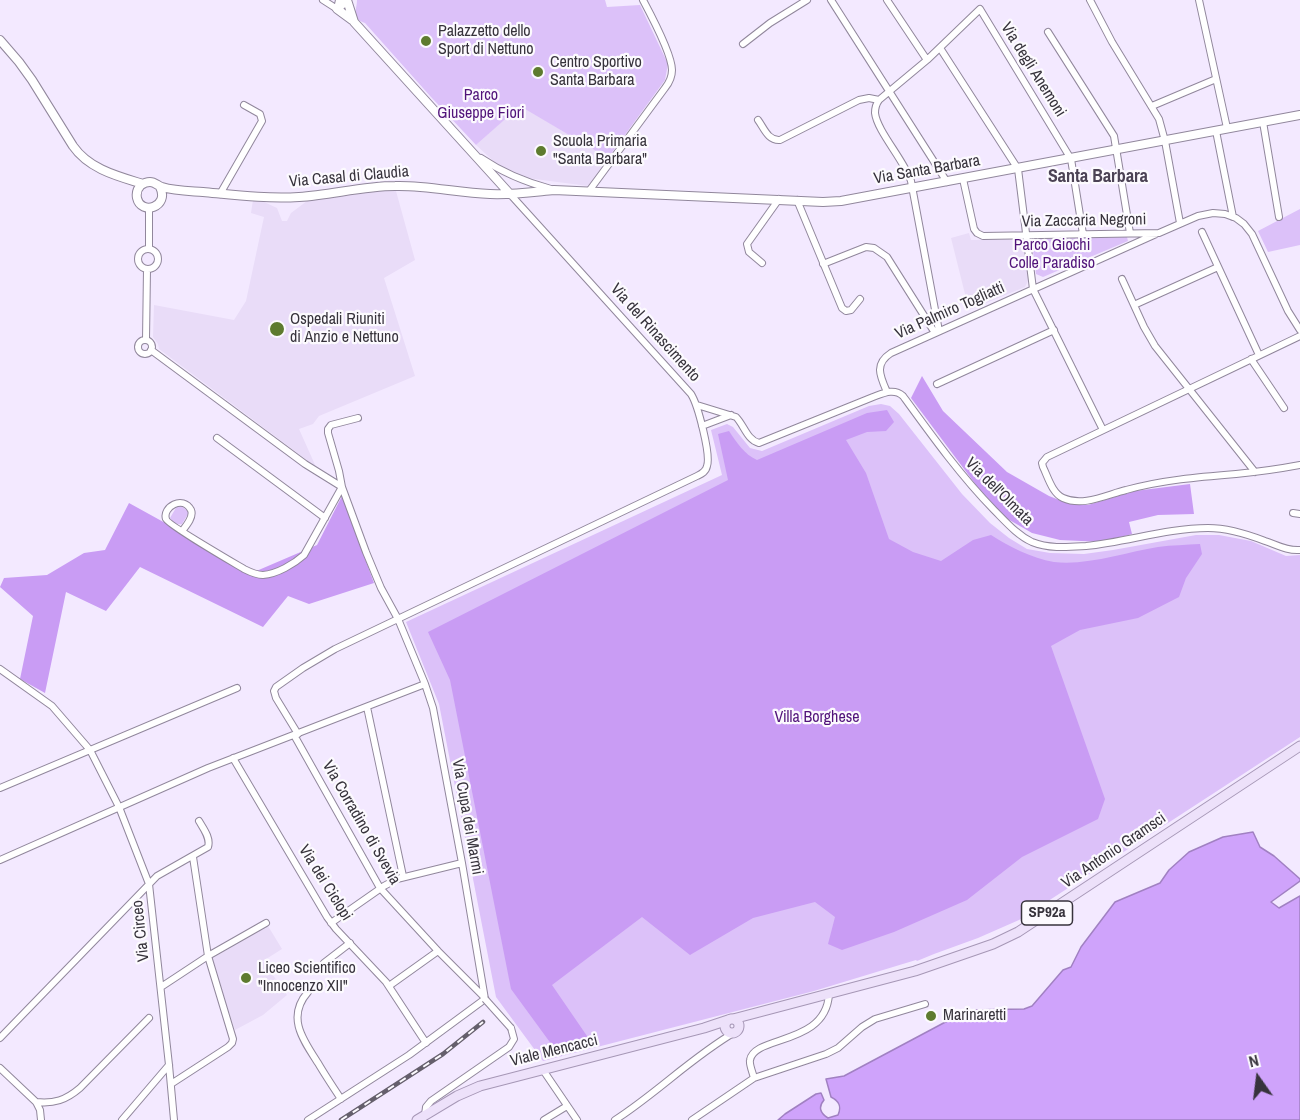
<!DOCTYPE html>
<style>
body{margin:0}
#map{position:relative;width:1300px;height:1120px;overflow:hidden;background:#f3e9ff;font-family:"Archivo Narrow",sans-serif}
canvas{display:block}
.north{position:absolute;left:1228px;top:1048px;width:60px;height:60px;-webkit-text-stroke:4px #fcfafe;paint-order:stroke;rotate:346deg;font-size:16px;font-weight:700;line-height:24px;text-align:center;color:#37333c}
.north::after{content:'';display:block;margin:auto;width:21px;height:27px;background:#37333c;clip-path:polygon(50% 0,100% 100%,50% 72%,0 100%)}
</style>
<div id="map">
<canvas width="1300" height="1120"></canvas>
<div class="north">N</div>
</div>
<script>
const context = document.querySelector('canvas').getContext('2d');
context.lineJoin = 'round';
function fill(path, color) {
  context.fillStyle = color;
  context.fill(path, 'evenodd');
}
function strokePath(path, color, width, dash) {
  context.strokeStyle = color;
  context.lineWidth = width;
  context.lineCap = dash ? 'butt' : 'round';
  context.setLineDash(dash || []);
  context.stroke(path);
}
function write(font, color, halo, rows, align = 'center') {
  context.font = font + ' "Archivo Narrow",sans-serif';
  context.lineWidth = 4.5;
  context.setLineDash([]);
  context.textBaseline = 'middle';
  context.strokeStyle = halo;
  context.fillStyle = color;
  for (const [text, x, y, turn = 0] of rows) {
    context.save();
    context.translate(x, y);
    context.rotate((+turn || 0) * Math.PI / 180);
    context.textAlign = isNaN(turn) ? turn : align;
    if (halo) context.strokeText(text, 0, 0);
    context.fillText(text, 0, 0);
    context.restore();
  }
}
fill(new Path2D(`
 M520 105 608 158 588 186 527 178 501 168 476 145Z
 M378 191H396L415 260 384 278 415 376 319 416 313 424 299 429 316 467 159 349 158 344 153 337 154 305 234 320 246 301 264 217 251 213 253 200 262 201 277 208 282 221H287L291 213 307 201Z
 M969 233 971 240 1023 239 1029 279 1025 287 969 310 951 238Z
 M268 926 282 949 263 961 287 995 263 1015 235 1030 211 959Z`), '#e9dcf8');
fill(new Path2D(`
 M357 0H605L607 7 640 5 668 64 665 80 608 158 520 106 476 145 431 97 365 23C350 18 357 11 357 0Z
 M1300 209V245L1268 252 1258 231Z
 M1127 237 1128 241 1043 277 1036 274 1032 244 1036 239Z
 M881 404 890 406 899 414 962 494 990 523 1009 538 1027 549 1050 553 1084 554 1113 550 1196 535H1219L1251 541 1286 556 1300 555V737L1019 920 978 938 934 954 917 961 916 960 814 991 543 1061 496 997 439 704 406 622 722 475 711 430 727 424 733 427 750 448 762 451 869 406Z
 M177 506H181L188 511V514L182 524C177 525 172 522 170 518Z`), '#dcc1f9');
fill(new Path2D(`
 M922 376 943 411 1007 472 1049 496 1067 503 1088 505 1135 491 1190 484 1194 514 1158 515 1129 522 1132 534 1103 542 1060 540 1032 533 1006 518 979 489 911 398Z
 M887 410 894 422 886 431 867 432 846 440 866 473 889 539 913 552 941 561 973 540 991 535C1010 547 1031 558 1054 562 1087 566 1126 552 1158 547 1172 545 1186 545 1200 544L1202 554 1186 578 1179 597 1138 618 1080 630 1051 646 1105 799 1098 819 1022 857 967 900 894 932 842 950 828 944 835 917 815 902 753 918 690 955 642 917 552 985 587 1036 597 1045 560 1056 511 989 450 680 428 632 728 480 718 434 729 431C737 443 744 454 757 460L867 413Z
 M342 496 374 583 309 604 288 596 263 627 140 567 106 611 66 592 45 693 20 679 33 616 0 587 4 578 47 575 84 553 105 550 129 503 254 572 317 545Z`), '#c99cf4');
const water = new Path2D(`
 M1253 832 1260 847 1274 856 1300 879V881L1271 902 1279 908 1300 896V1120H778L785 1114 816 1094 821 1093 824 1100C818 1107 820 1113 828 1118L838 1115C842 1106 839 1101 831 1097L826 1079 844 1076 968 1010 1024 1009 1032 1006 1063 970 1071 967 1081 947 1115 902 1160 883 1169 870 1189 852 1223 837Z`);
fill(water, '#cfa3fb');
strokePath(water, '#a181c2', 1.5);
const street = new Path2D(`
 M323 0 337 9 339 0
 M831 0 947 182
 M887 0 927 60
 M1090 0 1112 42 1159 119 1165 141 1180 223
 M1199 0 1227 128
 M1048 32 1114 136 1130 233
 M743 44 770 23 807 0
 M940 48 1018 169 1033 289 1103 430
 M1152 106 1216 79
 M758 120C764 128 768 141 780 140L859 100 869 98 879 100
 M1263 122 1279 217
 M1216 131 1233 217
 M481 158C503 173 525 182 551 189
 M963 179 974 229 977 233 983 236 1159 233 1198 216 1213 213 1225 214 1236 218 1244 224 1252 234 1288 311 1300 330
 M589 191 665 88C669 83 672 77 672 70 672 55 651 15 643 0
 M220 194 262 121 260 114 244 105
 M797 200 842 308 846 311 851 310 860 299
 M1202 232 1259 355
 M138 259a10 10 0 1 1 20 0a10 10 0 1 1-20 0Z
 M149 249V208
 M762 263 749 252 747 244 779 199
 M823 264 866 247 874 248 887 257 935 333
 M1122 279 1144 327 1155 346 1255 472
 M1134 305 1218 267
 M939 331 911 181C904 160 877 131 875 113 875 107 876 104 879 100L927 60 980 9 1071 159 1083 234
 M1300 336 1047 457 1042 463 1043 467C1048 477 1052 493 1063 498 1083 507 1106 495 1126 490 1162 480 1199 477 1236 474 1257 472 1279 469 1300 465
 M146 340 147 269
 M138 347a7 7 0 1 1 14 0a7 7 0 1 1-14 0Z
 M151 350 305 464 342 487 304 555C294 564 277 574 263 575 256 575 250 572 244 569 234 563 167 524 166 519 162 507 183 495 191 510 194 517 186 526 182 531
 M1251 359 1284 408
 M937 384 1054 330
 M887 392C880 376 874 364 891 353L1156 234
 M697 405 736 417C744 425 747 440 759 443L873 397C884 393 894 388 903 396 932 436 960 475 994 510 1006 522 1017 535 1032 542 1049 549 1069 547 1086 546 1127 542 1167 528 1208 528 1228 528 1247 534 1265 541 1277 545 1287 551 1300 550
 M358 418 331 425 328 429V433L339 471 342 487 366 552 381 588 398 619 425 684 433 708 462 863 485 999
 M702 426 731 415
 M217 438 325 518
 M1293 513 1300 514
 M0 669 52 706 90 750 119 807 149 884 169 1065 174 1120
 M367 707 403 876
 M298 734 276 698 274 691 276 687 303 668 335 649 697 476C701 474 706 472 707 466 711 455 698 405 691 394L510 194
 M294 735 380 888 438 951 485 998
 M233 758 327 917 336 929 386 982 426 1043
 M0 788 237 688
 M0 860 208 768 425 684
 M331 923 384 886 397 879 462 863
 M324 963 350 943
 M389 986 438 951
 M161 987 208 956 266 923
 M308 992C286 1017 303 1040 318 1063 325 1075 333 1087 341 1099
 M0 1038 157 876 208 847C211 838 203 828 199 821
 M0 1068 36 1102 40 1110 41 1120
 M543 1070 577 1120
 M754 1078C753 1073 749 1065 750 1060 754 1035 826 1046 829 994
 M171 1084 228 1047 232 1043 233 1039 208 956 193 857
 M36 1102C54 1104 66 1100 80 1088L149 1018
 M425 1115 426 1107 431 1101 509 1047 514 1039 511 1028
 M122 1120 169 1065
 M308 1120 409 1055 485 999
 M544 1120 567 1106
 M615 1120C657 1093 692 1057 735 1032
 M692 1120 754 1078 826 1054 838 1048 862 1027 875 1019 925 1004`);
const secondary = new Path2D(`
 M347 0 354 22 510 194
 M347 0 337 9 352 20
 M0 40 19 62 32 80 73 146C89 169 117 176 143 184
 M160 187C170 207 141 216 137 198 136 193 138 188 141 185 144 183 147 182 150 182 155 182 158 186 162 187 175 191 190 191 203 192 235 195 267 199 299 197 331 195 363 186 395 186 427 185 458 193 490 194 512 195 533 192 554 190L823 202 841 201 1300 115`);
const primary = new Path2D(`
 M733 1019 915 971 993 944 1018 932 1300 746
 M725 1026a7 7 0 1 1 14 0a7 7 0 1 1-14 0Z
 M417 1120 457 1096 480 1086 704 1028 731 1019`);
strokePath(street, '#91879c', 8);
strokePath(secondary, '#91879c', 10);
strokePath(primary, '#a697b6', 11);
strokePath(street, '#fff', 6);
strokePath(secondary, '#fff', 8);
strokePath(primary, '#ede1fa', 9);
const rail = new Path2D(`
 M341 1120 443 1054 483 1022`);
strokePath(rail, '#655f6c', 4.5);
strokePath(rail, '#fcfafe', 2, [7]);
const streetBridge = new Path2D(`
 M485 999 511 1028`);
strokePath(streetBridge, '#91879c', 8, []);
strokePath(streetBridge, '#fff', 6);
for (const [x, y, r, color] of [
 [426,41,6,"#5e7b2f"],
 [538,72,6,"#5e7b2f"],
 [541,151,6,"#5e7b2f"],
 [277,329,8,"#5e7b2f"],
 [246,978,6,"#5e7b2f"],
 [931,1016,6,"#5e7b2f"]
]) {
  const dot = new Path2D();
  dot.arc(x, y, r, 0, 2 * Math.PI);
  context.fillStyle = color;
  context.fill(dot);
  strokePath(dot, '#fcfafe', 2);
}
for (const [x, y, w] of [
 [1047,913,51]
]) {
  const box = new Path2D();
  box.roundRect(x - w / 2, y - 12, w, 24, 4.5);
  context.fillStyle = '#fcfafe';
  context.fill(box);
  strokePath(box, '#37333c', 1.5);
}
write('bold 15px', '#37333c', null, [
 ["SP92a",1047,913]
]);
write('16px', '#37333c', '#fcfafe', [
 ["Palazzetto dello",438,32],
 ["Sport di Nettuno",438,50],
 ["Centro Sportivo",550,63],
 ["Santa Barbara",550,81],
 ["Scuola Primaria",553,142],
 ["\"Santa Barbara\"",553,160],
 ["Ospedali Riuniti",290,320],
 ["di Anzio e Nettuno",290,338],
 ["Liceo Scientifico",258,969],
 ["\"Innocenzo XII\"",258,987],
 ["Marinaretti",943,1016]
], 'left');
write('16px', '#37333c', '#fcfafe', [
 ["Via degli Anemoni",1033,70,58],
 ["Via Santa Barbara",927,170,-10],
 ["Via Casal di Claudia",349,177,-5],
 ["Via Zaccaria Negroni",1084,221,-1],
 ["Via Palmiro Togliatti",950,311,-24],
 ["Via del Rinascimento",655,333,48],
 ["Via dell'Olmata",999,492,45],
 ["Via Cupa dei Marmi",467,817,80],
 ["Via Corradino di Svevia",361,823,60],
 ["Via Antonio Gramsci",1114,851,-34],
 ["Via dei Ciclopi",325,883,58],
 ["Via Circeo",141,931,-96],
 ["Viale Mencacci",554,1051,-14]
]);
write('16px', '#51137a', '#fcfafe', [
 ["Parco",481,96],
 ["Giuseppe Fiori",481,114],
 ["Parco Giochi",1052,246],
 ["Colle Paradiso",1052,264],
 ["Villa Borghese",817,718]
]);
write('bold 18px', '#4c4355', '#fcfafe', [
 ["Santa Barbara",1098,177]
]);
</script>
